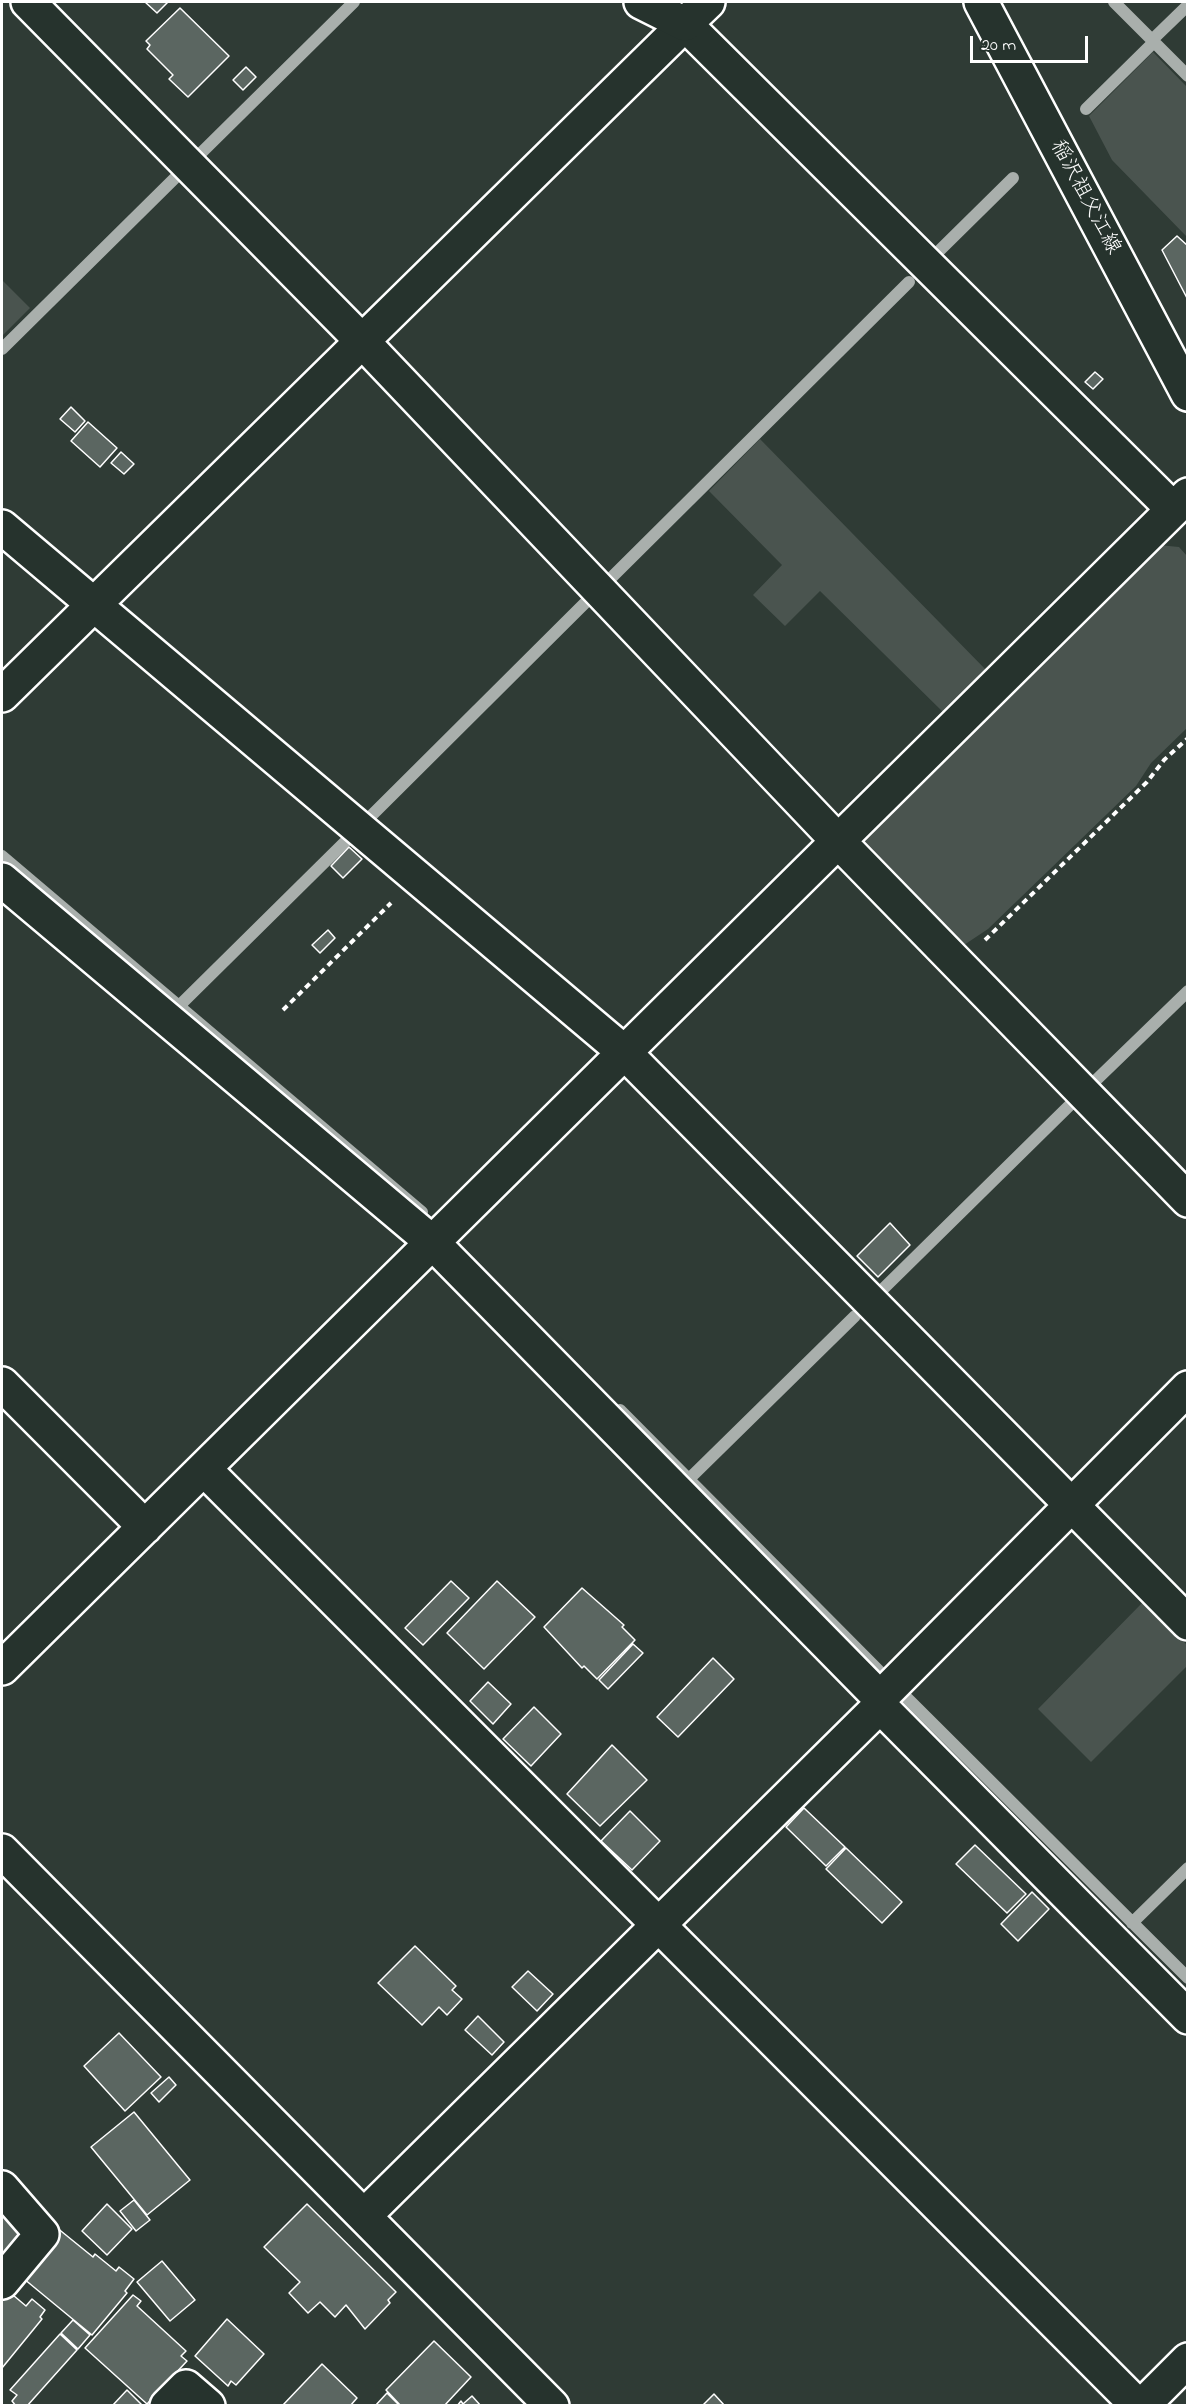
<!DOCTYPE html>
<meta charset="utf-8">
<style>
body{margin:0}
#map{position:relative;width:1189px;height:2407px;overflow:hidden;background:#2f3b35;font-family:"Indie Flower",sans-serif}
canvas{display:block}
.frame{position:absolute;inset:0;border:3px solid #fff;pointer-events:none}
.scale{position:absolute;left:970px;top:36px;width:118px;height:27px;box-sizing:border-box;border:3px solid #fff;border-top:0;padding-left:8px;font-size:18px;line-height:21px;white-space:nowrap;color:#fff;-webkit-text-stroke:4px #26332d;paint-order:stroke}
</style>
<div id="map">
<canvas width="1189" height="2407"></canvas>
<div class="frame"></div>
<div class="scale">20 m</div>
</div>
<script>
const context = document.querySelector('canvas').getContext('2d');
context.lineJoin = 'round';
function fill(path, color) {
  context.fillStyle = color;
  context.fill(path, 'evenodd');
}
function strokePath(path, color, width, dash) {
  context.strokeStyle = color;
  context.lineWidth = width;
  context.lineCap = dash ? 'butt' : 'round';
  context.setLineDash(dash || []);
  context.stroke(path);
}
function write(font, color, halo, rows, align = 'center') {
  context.font = font + ' "Indie Flower","Klee One",sans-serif';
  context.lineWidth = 4.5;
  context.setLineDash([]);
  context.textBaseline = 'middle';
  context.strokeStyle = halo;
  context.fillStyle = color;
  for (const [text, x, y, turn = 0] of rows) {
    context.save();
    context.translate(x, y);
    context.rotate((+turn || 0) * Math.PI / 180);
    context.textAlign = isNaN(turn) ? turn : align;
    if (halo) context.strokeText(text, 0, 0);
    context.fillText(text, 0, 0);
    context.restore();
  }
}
fill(new Path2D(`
 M1153 52 1187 87V237L1112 160 1089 116Z
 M2 280 30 308 2 336Z
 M760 439 988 672 945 714 820 591 785 626 753 595 782 565 709 491Z
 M1158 545 1179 547 1187 556V728L1151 763 1136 786 988 929 958 949 863 853 862 834Z
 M1144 1601 1187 1645V1666L1091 1762 1038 1709Z`), '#4a544f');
strokePath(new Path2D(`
 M1114 2 1188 76
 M1152 40 1188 5
 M1086 109 1154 42
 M198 156 354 2
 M940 250 1013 178
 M2 349 179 174
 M612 577 909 282
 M372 815 590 598
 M2 856 422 1212
 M179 1006 347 840
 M1091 1085 1188 991
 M884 1288 1073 1102
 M620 1410 881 1673
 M689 1479 855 1316
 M905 1696 1188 1978
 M1132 1923 1188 1868`), '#a9afac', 12);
const building = new Path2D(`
 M145 2H168L157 13Z
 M180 8 229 56 188 97 169 79 173 75 147 49 150 45 146 41Z
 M246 67 256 77 243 90 233 80Z
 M1177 236 1188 246V300L1162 250Z
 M1095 372 1103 379 1093 389 1085 382Z
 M71 407 85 421 75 432 60 419Z
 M88 422 117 448 100 467 71 441Z
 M121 452 134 464 124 474 111 463Z
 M349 847 362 859 343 878 331 866Z
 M328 930 335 938 320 953 312 945Z
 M890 1223 910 1245 878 1277 857 1256Z
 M451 1581 469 1598 423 1645 405 1628Z
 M497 1581 535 1617 484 1669 447 1633Z
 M582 1588 624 1625 622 1627 635 1640 597 1679 584 1666 582 1668 544 1627Z
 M633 1644 643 1653 608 1689 599 1680Z
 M713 1658 734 1679 678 1737 657 1717Z
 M488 1682 511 1704 493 1724 470 1701Z
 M534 1707 561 1734 531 1766 503 1739Z
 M612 1745 647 1780 600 1826 567 1794Z
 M804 1808 845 1847 826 1866 786 1827Z
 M630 1811 660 1841 632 1870 601 1841Z
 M975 1845 1026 1894 1007 1913 956 1864Z
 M846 1848 902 1902 882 1923 826 1869Z
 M1032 1892 1049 1909 1018 1941 1001 1924Z
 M415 1946 456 1986 452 1990 462 1999 447 2015 439 2007 422 2025 378 1983Z
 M528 1971 553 1994 537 2011 512 1987Z
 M478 2016 504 2042 492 2055 465 2030Z
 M119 2033 161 2077 125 2111 84 2066Z
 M169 2077 176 2085 159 2102 151 2093Z
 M134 2112 190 2180 147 2215 91 2147Z
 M134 2200 150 2220 136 2231 120 2211Z
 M107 2204 132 2229 107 2255 82 2231Z
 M307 2204 396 2292 388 2300 390 2303 365 2329 346 2305 335 2317 320 2302 308 2313 289 2293 300 2282 264 2247Z
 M3 2213 23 2235 2 2254V2214Z
 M56 2227 93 2257 95 2254 116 2271 119 2267 134 2279 125 2291 127 2293 92 2335 18 2274Z
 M162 2261 195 2300 170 2321 137 2282Z
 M7 2290 26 2306 32 2299 45 2310 40 2317 42 2319 2 2368V2297Z
 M133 2295 141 2301 137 2306 186 2351 181 2356 187 2361 147 2404 85 2348Z
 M227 2319 264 2354 236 2385 231 2381 228 2386 195 2356Z
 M73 2320 90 2335 78 2349 61 2333Z
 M60 2334 77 2350 27 2406H16L12 2401 17 2395 10 2390Z
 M434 2341 471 2377 444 2406H401L386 2390Z
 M322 2364 357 2398 350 2406H282Z
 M127 2390 143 2406H112Z
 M387 2393 400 2406H375Z
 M714 2394 725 2406H702Z
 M472 2396 481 2406H457L461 2401 463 2404Z`);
fill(building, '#5b6661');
strokePath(building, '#fff', 1.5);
const minor = new Path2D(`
 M28 2 362 341 838 841 1188 1200
 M2 527 624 1052 1188 1623
 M2 695 685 24 1173 509
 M2 880 432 1242 880 1698
 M2 1384 145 1527
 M204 1469 1138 2406
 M2 1668 1188 495
 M880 1706 1188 2017
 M2 1851 552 2406
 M2 2188 42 2234 2 2282
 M364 2216 880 1706V1698L1188 1388
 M167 2406 186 2387 208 2406
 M1142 2406 1188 2360`);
const tertiary = new Path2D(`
 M641 2 685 24 708 2`);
const secondary = new Path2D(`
 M981 2 1188 394`);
strokePath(minor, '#fff', 38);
strokePath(tertiary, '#fff', 38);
strokePath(secondary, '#fff', 38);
strokePath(new Path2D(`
 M985 940 1147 782 1164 760 1188 738
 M283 1010 391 903`), '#fff', 4, [6, 4.5]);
strokePath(minor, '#26332d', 33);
strokePath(tertiary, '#26332d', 33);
strokePath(secondary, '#26332d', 33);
write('21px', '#fff', '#26332d', [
 ["稲沢祖父江線",1084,198,62]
]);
</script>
